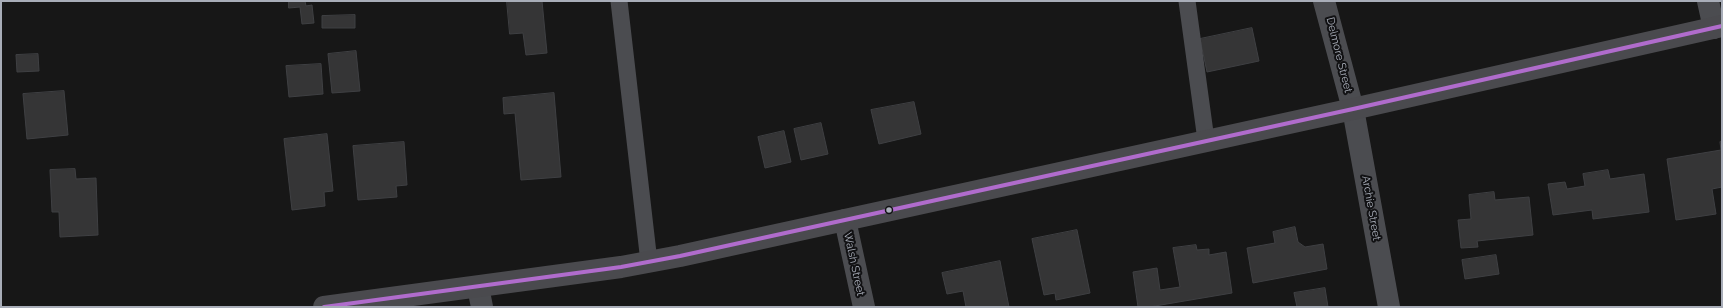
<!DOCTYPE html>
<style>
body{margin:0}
#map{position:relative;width:1723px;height:308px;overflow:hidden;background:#171717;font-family:Raleway,sans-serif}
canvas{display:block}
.frame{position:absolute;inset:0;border:2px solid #a8adb8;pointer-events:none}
</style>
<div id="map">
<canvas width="1723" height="308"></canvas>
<div class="frame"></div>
</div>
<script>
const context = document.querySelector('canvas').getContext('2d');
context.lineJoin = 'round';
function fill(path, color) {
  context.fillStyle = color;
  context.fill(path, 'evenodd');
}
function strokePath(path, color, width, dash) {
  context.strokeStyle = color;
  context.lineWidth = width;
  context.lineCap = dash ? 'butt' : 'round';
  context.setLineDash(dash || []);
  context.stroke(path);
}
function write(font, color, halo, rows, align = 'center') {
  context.font = font + ' Raleway,sans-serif';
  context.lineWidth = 4;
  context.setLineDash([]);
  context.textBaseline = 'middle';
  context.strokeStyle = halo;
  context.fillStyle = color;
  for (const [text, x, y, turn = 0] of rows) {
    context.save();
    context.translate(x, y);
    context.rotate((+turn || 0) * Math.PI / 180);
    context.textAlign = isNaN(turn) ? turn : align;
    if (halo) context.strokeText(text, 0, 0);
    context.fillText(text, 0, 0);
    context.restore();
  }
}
const building = new Path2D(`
 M289 1H305L306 6 312 5 314 23 302 24 300 7 289 8Z
 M507 1H542L547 53 526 55 523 33 510 34Z
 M355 15V28H322V16Z
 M1252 28 1259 61 1207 72 1200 39Z
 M356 51 360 91 332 93 328 54Z
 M38 54 39 71 17 72 16 55Z
 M321 64 323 94 289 97 286 66Z
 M64 91 68 135 27 139 23 94Z
 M554 93 561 177 521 180 515 113 504 114 503 98Z
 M914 102 921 134 879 144 871 110Z
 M821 123 828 154 801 160 794 129Z
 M784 131 791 162 765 168 758 137Z
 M327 134 333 191 324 192 325 206 292 210 284 139Z
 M1722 141V187L1712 189 1716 214 1676 220 1667 159 1721 150 1720 142Z
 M404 142 407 185 396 186 397 197 358 200 353 146Z
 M75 169 76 179 96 178 98 235 60 237 59 212H52L50 170Z
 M1608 170 1610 179 1644 174 1649 212 1593 219 1592 210 1553 215 1548 184 1565 182 1567 189 1585 186 1583 174Z
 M1494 192 1495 200 1529 197 1533 235 1477 241 1478 247 1461 248 1458 220 1471 219 1469 195Z
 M1295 227 1298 242 1305 247 1323 244 1327 269 1253 283 1247 248 1275 243 1273 232Z
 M1077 230 1090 293 1056 300 1055 293 1044 295 1032 239Z
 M1196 245 1197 250 1209 249V255L1226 252 1232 293 1149 307H1138L1133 272 1157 268 1160 290 1180 287 1173 248Z
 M1496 255 1499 274 1465 279 1462 260Z
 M1000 261 1009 307H966L963 291 947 294 942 273Z
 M1325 288 1328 307H1297L1294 293Z`);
fill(building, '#353536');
strokePath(building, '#3f4043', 1);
strokePath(new Path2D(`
 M619 1 649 262
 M1187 1 1206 140`), '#4b4c50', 17);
strokePath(new Path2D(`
 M1324 1 1353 109 1389 307
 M1708 1 1714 28
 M478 287 482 307`), '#4b4c50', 22);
strokePath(new Path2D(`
 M845 220 864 307`), '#4b4c50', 22);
strokePath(new Path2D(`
 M324 307 621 267 680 256 1353 109 1722 26`), '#4a4a4e', 22);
strokePath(new Path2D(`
 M324 307 621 267 680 256 1353 109 1722 26`), '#b06ccc', 4);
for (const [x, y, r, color] of [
 [889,210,3.5,"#a8adb8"]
]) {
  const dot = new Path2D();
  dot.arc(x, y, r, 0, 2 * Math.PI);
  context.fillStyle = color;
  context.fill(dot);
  strokePath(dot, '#111113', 1.5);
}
write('11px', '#a8adb8', '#111113', [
 ["Delmore Street",1339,55,76],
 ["Archie Street",1371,208,80],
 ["Walsh Street",854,264,78]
]);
</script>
